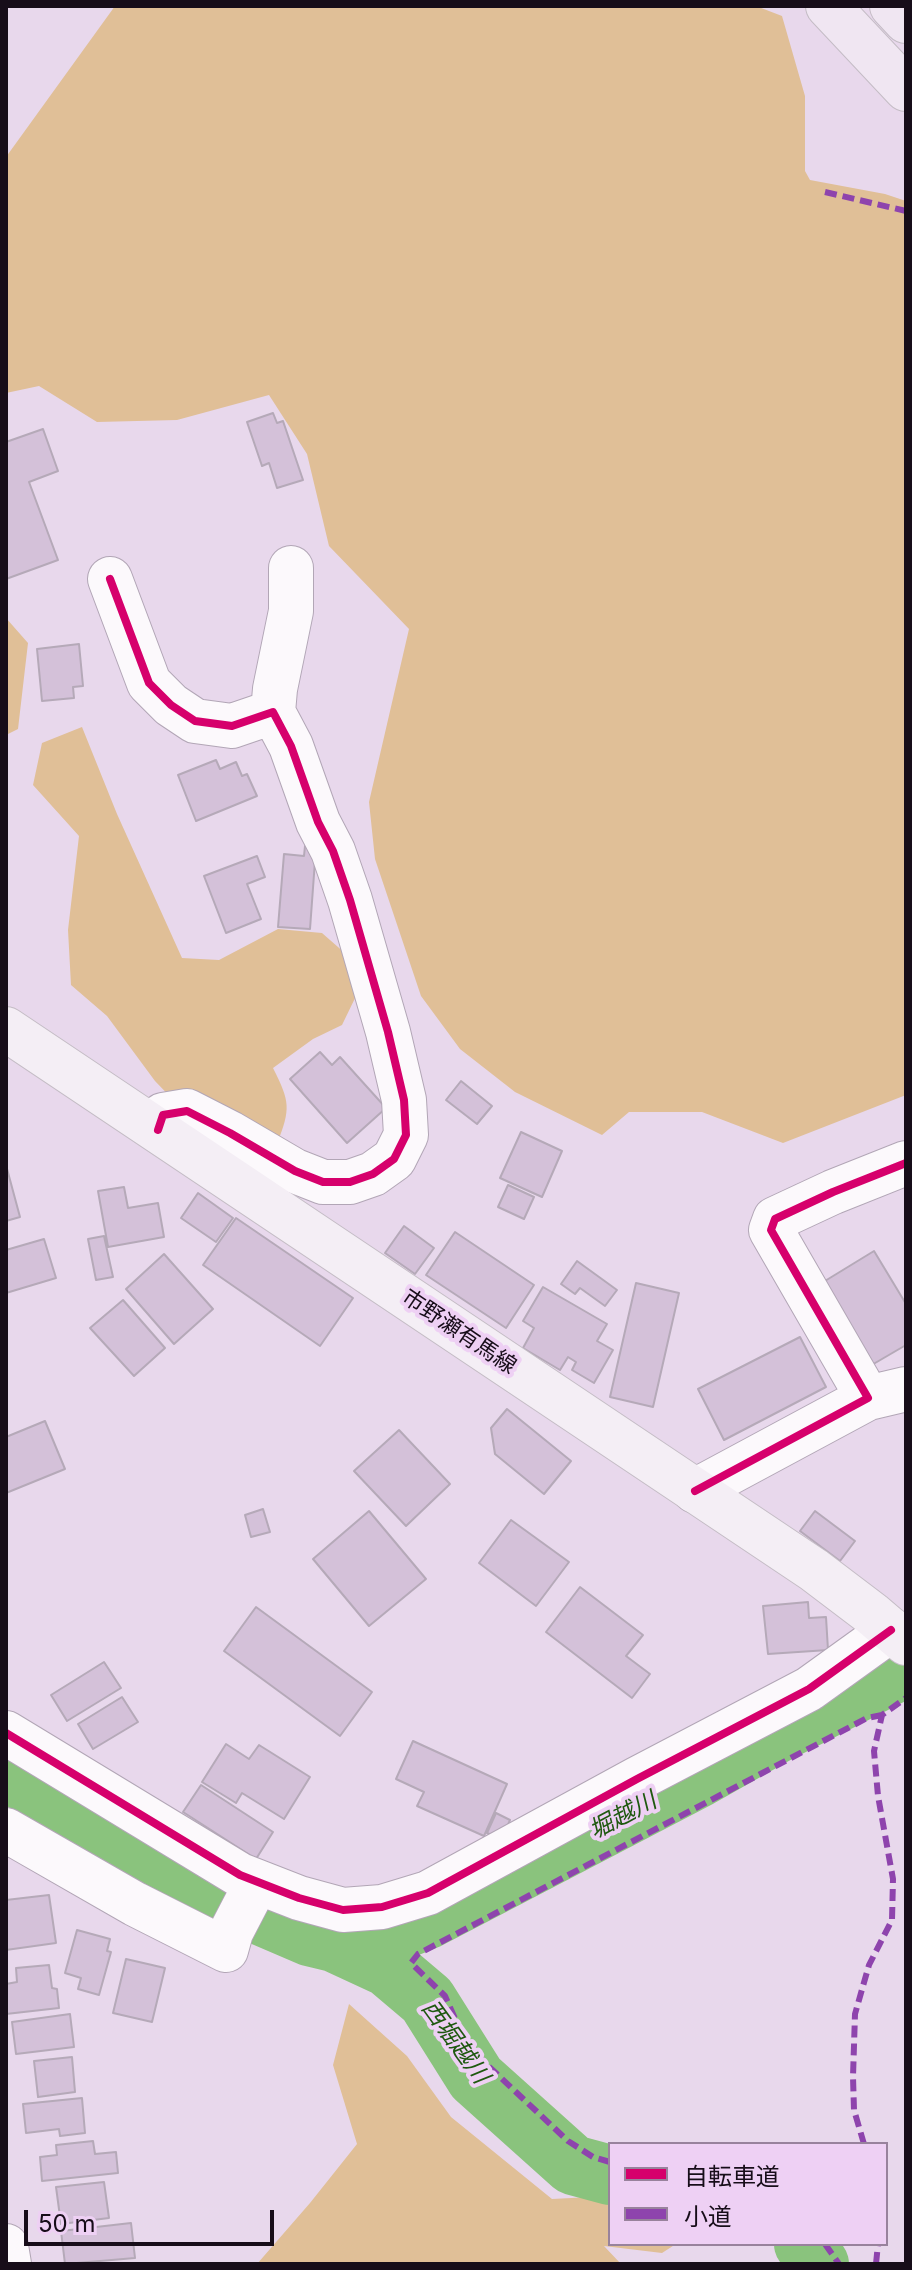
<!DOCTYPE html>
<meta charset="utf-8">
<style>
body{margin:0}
#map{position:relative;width:912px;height:2270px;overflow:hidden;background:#e8d8ec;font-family:Inter,"Noto Sans JP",sans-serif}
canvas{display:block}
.frame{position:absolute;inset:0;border:8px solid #170d19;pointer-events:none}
.legend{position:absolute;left:608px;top:2142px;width:280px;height:104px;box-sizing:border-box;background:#eed0f4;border:2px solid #98829c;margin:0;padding:10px 14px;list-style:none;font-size:24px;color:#170d19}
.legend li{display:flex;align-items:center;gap:16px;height:40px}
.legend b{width:40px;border:2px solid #98829c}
.scale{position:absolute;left:24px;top:2210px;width:250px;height:36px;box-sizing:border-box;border:4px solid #170d19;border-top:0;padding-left:10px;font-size:24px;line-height:28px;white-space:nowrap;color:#170d19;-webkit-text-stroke:6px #eed0f4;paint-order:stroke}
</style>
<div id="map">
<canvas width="912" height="2270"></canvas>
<div class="frame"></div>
<ul class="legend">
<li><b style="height:10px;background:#d6006c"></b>自転車道</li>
<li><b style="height:10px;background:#8e44ad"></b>小道</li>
</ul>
<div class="scale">50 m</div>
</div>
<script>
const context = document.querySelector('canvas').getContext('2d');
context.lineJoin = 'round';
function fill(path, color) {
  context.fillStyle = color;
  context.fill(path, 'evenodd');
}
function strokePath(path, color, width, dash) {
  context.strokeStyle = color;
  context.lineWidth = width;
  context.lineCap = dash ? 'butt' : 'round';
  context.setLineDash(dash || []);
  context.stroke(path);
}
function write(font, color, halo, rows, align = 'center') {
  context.font = font + ' Inter,"Noto Sans JP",sans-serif';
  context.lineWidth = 8;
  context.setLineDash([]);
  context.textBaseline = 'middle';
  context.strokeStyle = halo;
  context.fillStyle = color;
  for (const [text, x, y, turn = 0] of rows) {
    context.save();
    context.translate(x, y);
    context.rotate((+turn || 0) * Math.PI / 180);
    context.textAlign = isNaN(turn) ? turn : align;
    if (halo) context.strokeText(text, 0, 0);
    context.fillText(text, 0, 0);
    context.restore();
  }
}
fill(new Path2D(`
 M115 6H756L782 16 805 96V171L810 180 885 194 906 201V1095L783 1143 702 1112H629L602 1135 515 1092 460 1049 421 996 375 859 369 802 409 629 329 546 307 454 269 395 177 420 97 422 39 386 6 393V157Z
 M6 618 28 643 18 729 6 735Z
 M82 727 117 814 182 958 219 960 278 929 322 933 354 961 358 992 342 1025 313 1039 273 1068C290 1102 291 1108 277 1144L208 1136 155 1081 107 1016 71 985 68 930 79 836 33 785 42 743Z
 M349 2004 407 2056 451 2117 552 2199 610 2196V2244H676L662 2253 604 2246 621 2264H257L310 2203 357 2144 333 2065Z`), '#e0bf97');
strokePath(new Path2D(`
 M6 1769 93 1828 204 1891 309 1936 334 1942 388 1967 427 2000 476 2078 573 2165 610 2175
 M334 1942H371L428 1919 698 1778 781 1731 906 1667
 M804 2244 819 2264`), '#8ac37d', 60);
const building = new Path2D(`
 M273 413 277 423 283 421 303 480 277 488 269 463 262 466 247 422Z
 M43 429 58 471 29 482 58 560 6 579V442Z
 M79 644 83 686 73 687 74 698 42 701 37 649Z
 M216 760 220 769 236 762 242 776 247 774 257 796 196 821 178 775Z
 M305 846 316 847 310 929 278 927 284 854 304 856Z
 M257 856 265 877 247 884 261 919 226 933 204 876Z
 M320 1052 332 1065 340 1057 386 1108 347 1143 290 1079Z
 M461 1081 492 1106 477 1124 446 1100Z
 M521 1132 562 1151 542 1197 500 1178Z
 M6 1165 20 1217 6 1221Z
 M508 1185 534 1197 524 1219 498 1207Z
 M124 1187 128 1208 158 1203 164 1237 108 1247 98 1191Z
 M198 1193 233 1218 216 1242 181 1218Z
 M236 1218 353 1298 320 1346 203 1265Z
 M404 1226 434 1248 415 1274 385 1253Z
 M455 1232 534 1285 506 1328 426 1275Z
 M104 1236 113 1277 96 1280 88 1239Z
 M44 1239 56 1278 6 1293V1250Z
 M874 1251 906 1304V1345L870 1366 820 1284Z
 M164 1254 213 1309 174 1344 126 1289Z
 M577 1261 617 1290 605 1306 580 1288 575 1294 561 1284Z
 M636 1283 679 1293 653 1407 610 1397Z
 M543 1287 607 1324 597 1341 613 1350 594 1383 572 1370 576 1362 568 1357 560 1370 523 1348 534 1328 523 1321Z
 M123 1300 165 1348 134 1376 90 1328Z
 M800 1337 826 1387 724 1440 698 1389Z
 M507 1409 571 1461 544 1494 495 1454 491 1428Z
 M45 1421 65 1469 6 1493V1437Z
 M399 1430 450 1484 406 1526 354 1471Z
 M263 1509 270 1532 251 1537 245 1515Z
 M369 1511 426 1579 369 1626 313 1559Z
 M815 1511 855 1541 840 1561 800 1531Z
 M511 1520 569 1562 536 1606 479 1563Z
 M580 1587 643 1635 626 1656 650 1674 632 1698 546 1632Z
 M808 1602 809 1618 826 1617 828 1650 768 1654 763 1606Z
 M256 1607 372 1692 340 1736 224 1651Z
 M104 1662 121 1688 67 1721 51 1695Z
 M122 1697 138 1722 93 1749 78 1724Z
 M413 1741 507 1784 484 1836 417 1806 424 1792 396 1779Z
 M226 1744 249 1759 259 1745 310 1777 284 1819 242 1793 236 1803 202 1782Z
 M201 1785 273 1832 256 1859 183 1812Z
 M496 1813 510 1820 502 1839 487 1833Z
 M49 1895 56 1943 6 1950V1900Z
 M77 1930 110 1939 107 1951 111 1952 99 1995 78 1989 81 1978 65 1973Z
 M126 1959 165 1968 152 2022 113 2013Z
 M49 1965 52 1988 57 1989 59 2008 6 2014V1984L17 1982 16 1968Z
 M70 2014 74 2047 16 2054 12 2022Z
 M72 2057 75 2092 38 2097 34 2061Z
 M82 2098 85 2133 60 2136 59 2129 26 2133 23 2104Z
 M93 2141 95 2154 116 2152 118 2173 42 2181 40 2157 57 2155 56 2145Z
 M104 2182 109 2218 61 2224 56 2187Z
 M131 2223 135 2258 65 2264 61 2231Z`);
fill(building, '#d4c1d9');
strokePath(building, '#b5a9b8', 2);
const minor = new Path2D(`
 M110 579 149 683 171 705 195 721 232 726 273 712 291 746 318 822 333 851 350 900 388 1032 404 1100 406 1135 394 1159 373 1174 350 1182H323L295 1171 230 1133 187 1111 163 1115 158 1130
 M273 712 275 689 291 611V568
 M868 1398 906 1389
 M695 1491 868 1398 771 1230 775 1219 833 1192 906 1163
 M6 1733 240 1875 299 1898 343 1910 382 1907 428 1893 637 1779 809 1689 891 1630
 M6 1830 135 1904 226 1950 231 1932 257 1882
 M6 2246 9 2264`);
const major = new Path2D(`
 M6 1029 814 1570 872 1614 906 1643`);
const highway = new Path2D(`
 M828 6 906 89
 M892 6 906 21`);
strokePath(minor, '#b2a6b6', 46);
strokePath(major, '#c4bcc5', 46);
strokePath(highway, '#c4bcc5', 46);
strokePath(minor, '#fcf9fc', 44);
strokePath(major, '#f4eef5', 44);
strokePath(highway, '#f0e6f2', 44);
strokePath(new Path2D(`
 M825 192 906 211
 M864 2144 854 2110 853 2077 855 2014 869 1965 892 1920 893 1879 878 1796 874 1751 882 1715 906 1698
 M610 2162 593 2157 568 2141 483 2061 461 2032 445 1996 411 1963 418 1954 867 1718 882 1715
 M825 2244 839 2264
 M876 2264 878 2244`), '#8e44ad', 6, [12, 6]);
strokePath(new Path2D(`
 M110 579 149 683 171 705 195 721 232 726 273 712 291 746 318 822 333 851 350 900 388 1032 404 1100 406 1135 394 1159 373 1174 350 1182H323L295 1171 230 1133 187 1111 163 1115 158 1130
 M695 1491 868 1398 771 1230 775 1219 833 1192 906 1163
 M6 1733 240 1875 299 1898 343 1910 382 1907 428 1893 637 1779 809 1689 891 1630`), '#d6006c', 8);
write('22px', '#170d19', '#eed0f4', [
 ["市野瀬有馬線",459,1332,34]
]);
write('italic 24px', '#1f5910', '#eed0f4', [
 ["堀越川",623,1816,-28],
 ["西堀越川",455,2042,54]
]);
</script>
